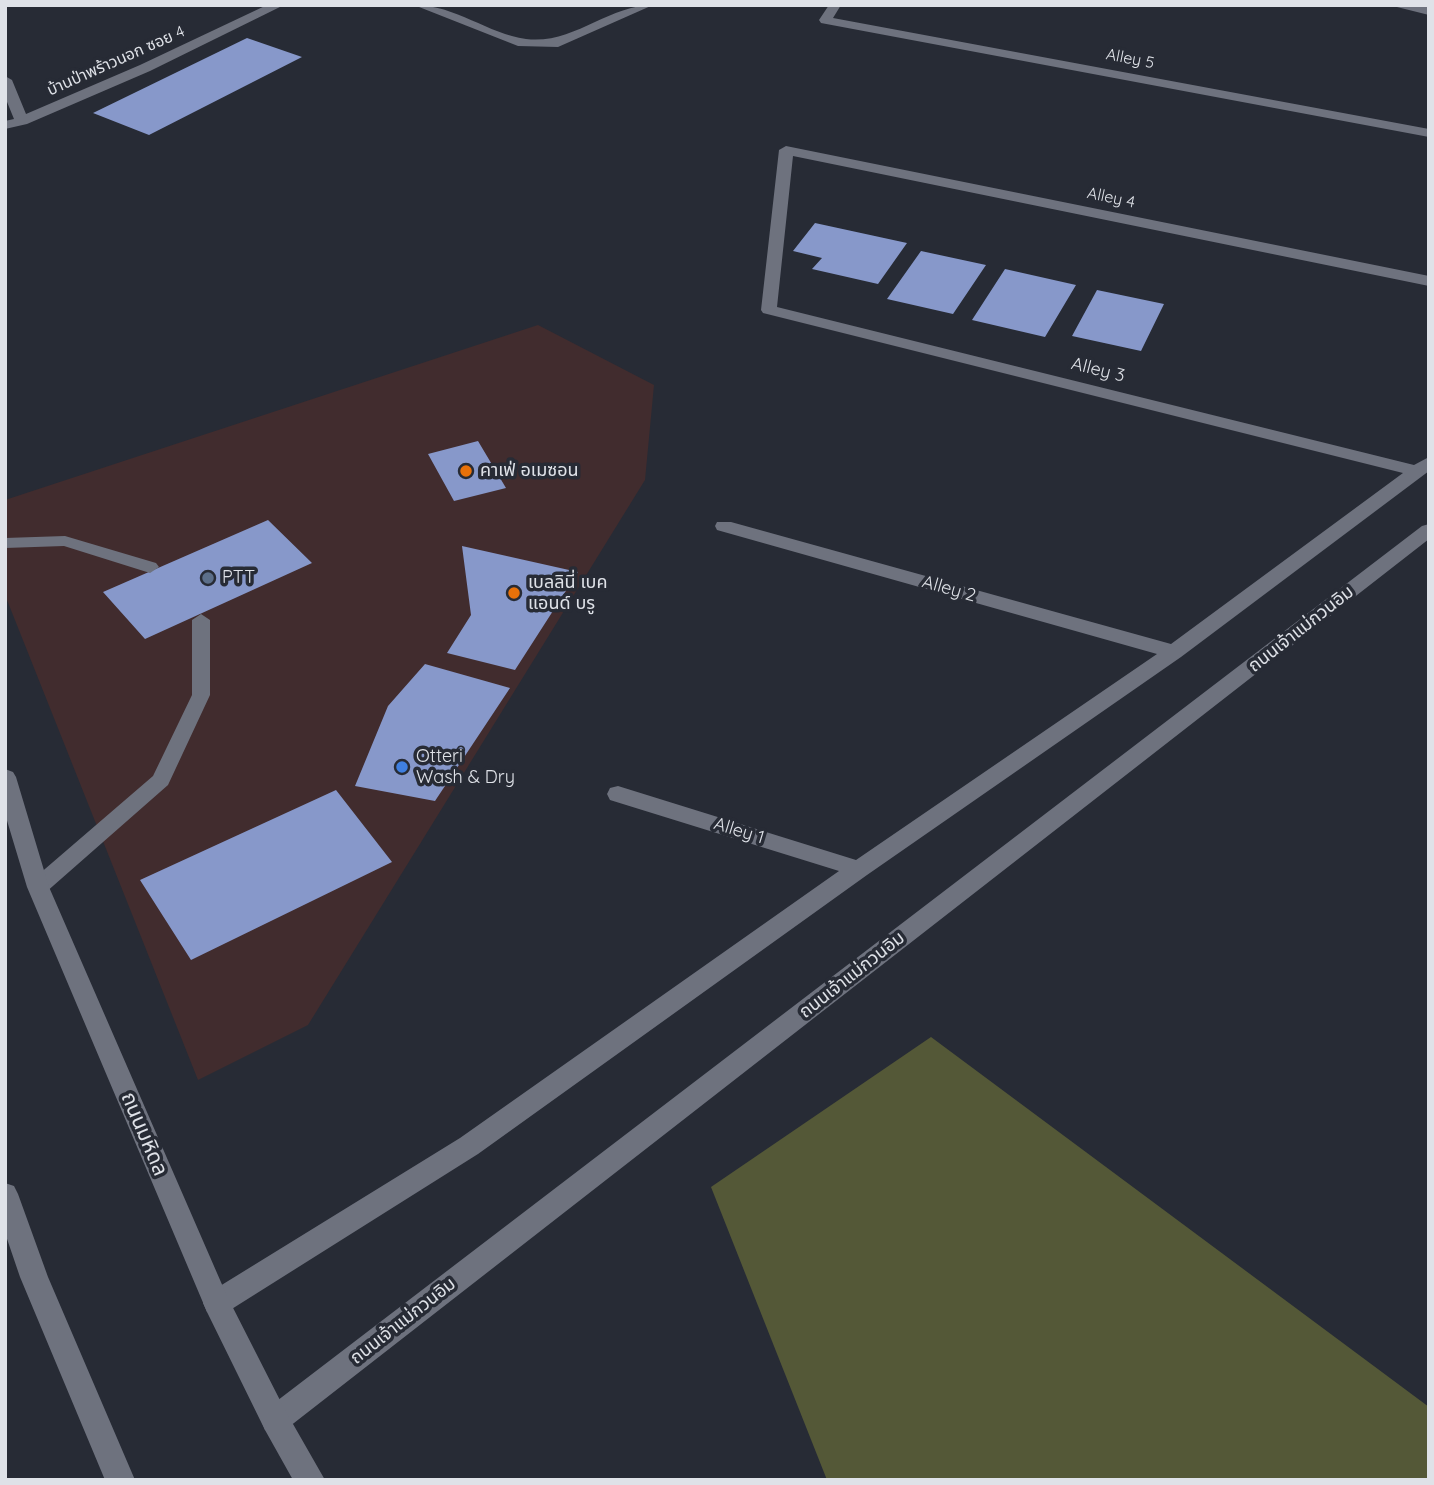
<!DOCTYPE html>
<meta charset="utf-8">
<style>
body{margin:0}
#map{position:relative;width:1434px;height:1485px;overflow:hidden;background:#272b35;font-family:Quicksand,sans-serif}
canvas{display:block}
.frame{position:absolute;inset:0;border:7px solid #dfe2e8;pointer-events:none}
</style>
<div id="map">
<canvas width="1434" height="1485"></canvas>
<div class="frame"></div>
</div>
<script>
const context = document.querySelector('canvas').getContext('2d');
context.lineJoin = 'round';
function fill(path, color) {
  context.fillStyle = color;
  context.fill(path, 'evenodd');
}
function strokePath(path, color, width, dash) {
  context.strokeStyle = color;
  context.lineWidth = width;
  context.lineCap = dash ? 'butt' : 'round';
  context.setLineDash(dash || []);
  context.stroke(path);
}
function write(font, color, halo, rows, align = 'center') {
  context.font = font + ' Quicksand,"Noto Sans Thai",sans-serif';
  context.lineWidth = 7;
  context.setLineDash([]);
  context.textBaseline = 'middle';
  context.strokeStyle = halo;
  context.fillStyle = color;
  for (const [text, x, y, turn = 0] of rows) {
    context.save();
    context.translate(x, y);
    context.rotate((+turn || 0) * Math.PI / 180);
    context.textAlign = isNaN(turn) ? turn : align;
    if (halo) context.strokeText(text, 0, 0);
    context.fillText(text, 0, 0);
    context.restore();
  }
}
fill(new Path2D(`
 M538 325 654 385 645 480 308 1025 198 1080 5 595V500Z`), '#412c2e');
fill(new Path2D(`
 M931 1037 1429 1407V1480H827L711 1187Z`), '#545837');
fill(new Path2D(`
 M247 38 302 57 149 135 93 113Z
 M815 223 907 243 878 284 812 269 822 258 793 251Z
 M921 251 986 265 953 314 887 299Z
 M1005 269 1076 285 1045 337 972 320Z
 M1097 290 1164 304 1141 351 1072 336Z
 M478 441 506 488 454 501 428 454Z
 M268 520 312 563 145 639 103 592Z
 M462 546 578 572 515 670 447 653 471 615Z
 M425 664 510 688 435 801 355 786 388 706Z
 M336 790 392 862 191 960 140 880Z`), '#8798ca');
fill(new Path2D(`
 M65 536 156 563 159 567 150 573 64 546 5 548V538Z
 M201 614 210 620V695L168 785 45 893 38 895 31 893 28 887 31 881 153 776 192 695V620Z`), '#6e727e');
fill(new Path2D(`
 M267 5H284L150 71 27 124 5 129V121L14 119 5 97V76L12 80 26 114 140 65Z
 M414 5C456 5 488 34 526 39 573 45 608 5 653 5L558 47 518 46Z
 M829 5H841L833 18 1429 129V137L821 23 819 20Z
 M1389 5 1429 7V15Z
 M786 146 1429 276V286L793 156 777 307 1414 465 1429 457V471L1181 657 867 875 478 1154 227 1312 217 1316 207 1312 203 1303 207 1294 460 1138 839 871 610 800 607 794 610 788 618 786 856 860 1157 654 717 530 715 526 717 522H731L1171 644 1403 473 763 313 761 310 779 150Z
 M1429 524V539L285 1430 275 1434 265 1430 261 1420 265 1410 1422 526Z`), '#6e727e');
fill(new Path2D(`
 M5 769 13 772 16 777 49 887 227 1296 285 1410 325 1480H293L265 1430 207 1312 27 887 5 814Z
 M5 1183 14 1186 18 1194 48 1277 135 1480H105L20 1277 5 1233Z`), '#6e727e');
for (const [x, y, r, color] of [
 [466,471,7,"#e8710a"],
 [208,578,7,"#5c6f8a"],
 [514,593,7,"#e8710a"],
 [402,767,7,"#3f7fe0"]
]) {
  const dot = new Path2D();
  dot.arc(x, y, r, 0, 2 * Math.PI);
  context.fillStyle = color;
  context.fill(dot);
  strokePath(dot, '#272b35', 2.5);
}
write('16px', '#dfe2e8', '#272b35', [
 ["Alley 5",1130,59,11],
 ["บ้านป่าพร้าวนอก ซอย 4",116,61,-24],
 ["Alley 4",1111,198,12]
]);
write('18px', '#dfe2e8', '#272b35', [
 ["Alley 3",1098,370,14],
 ["Alley 2",949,589,16],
 ["ถนนเจ้าแม่กวนอิม",1301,629,-38],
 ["Alley 1",739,831,17],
 ["ถนนเจ้าแม่กวนอิม",852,975,-38],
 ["ถนนเจ้าแม่กวนอิม",403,1321,-38]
]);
write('18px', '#dfe2e8', '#272b35', [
 ["คาเฟ่ อเมซอน",480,471],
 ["PTT",222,578],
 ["เบลลินี่ เบค",528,583],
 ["แอนด์ บรู",528,604],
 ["Otteri",416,757],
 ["Wash & Dry",416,778]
], 'left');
write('21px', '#dfe2e8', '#272b35', [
 ["ถนนมหิดล",144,1134,67]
]);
</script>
